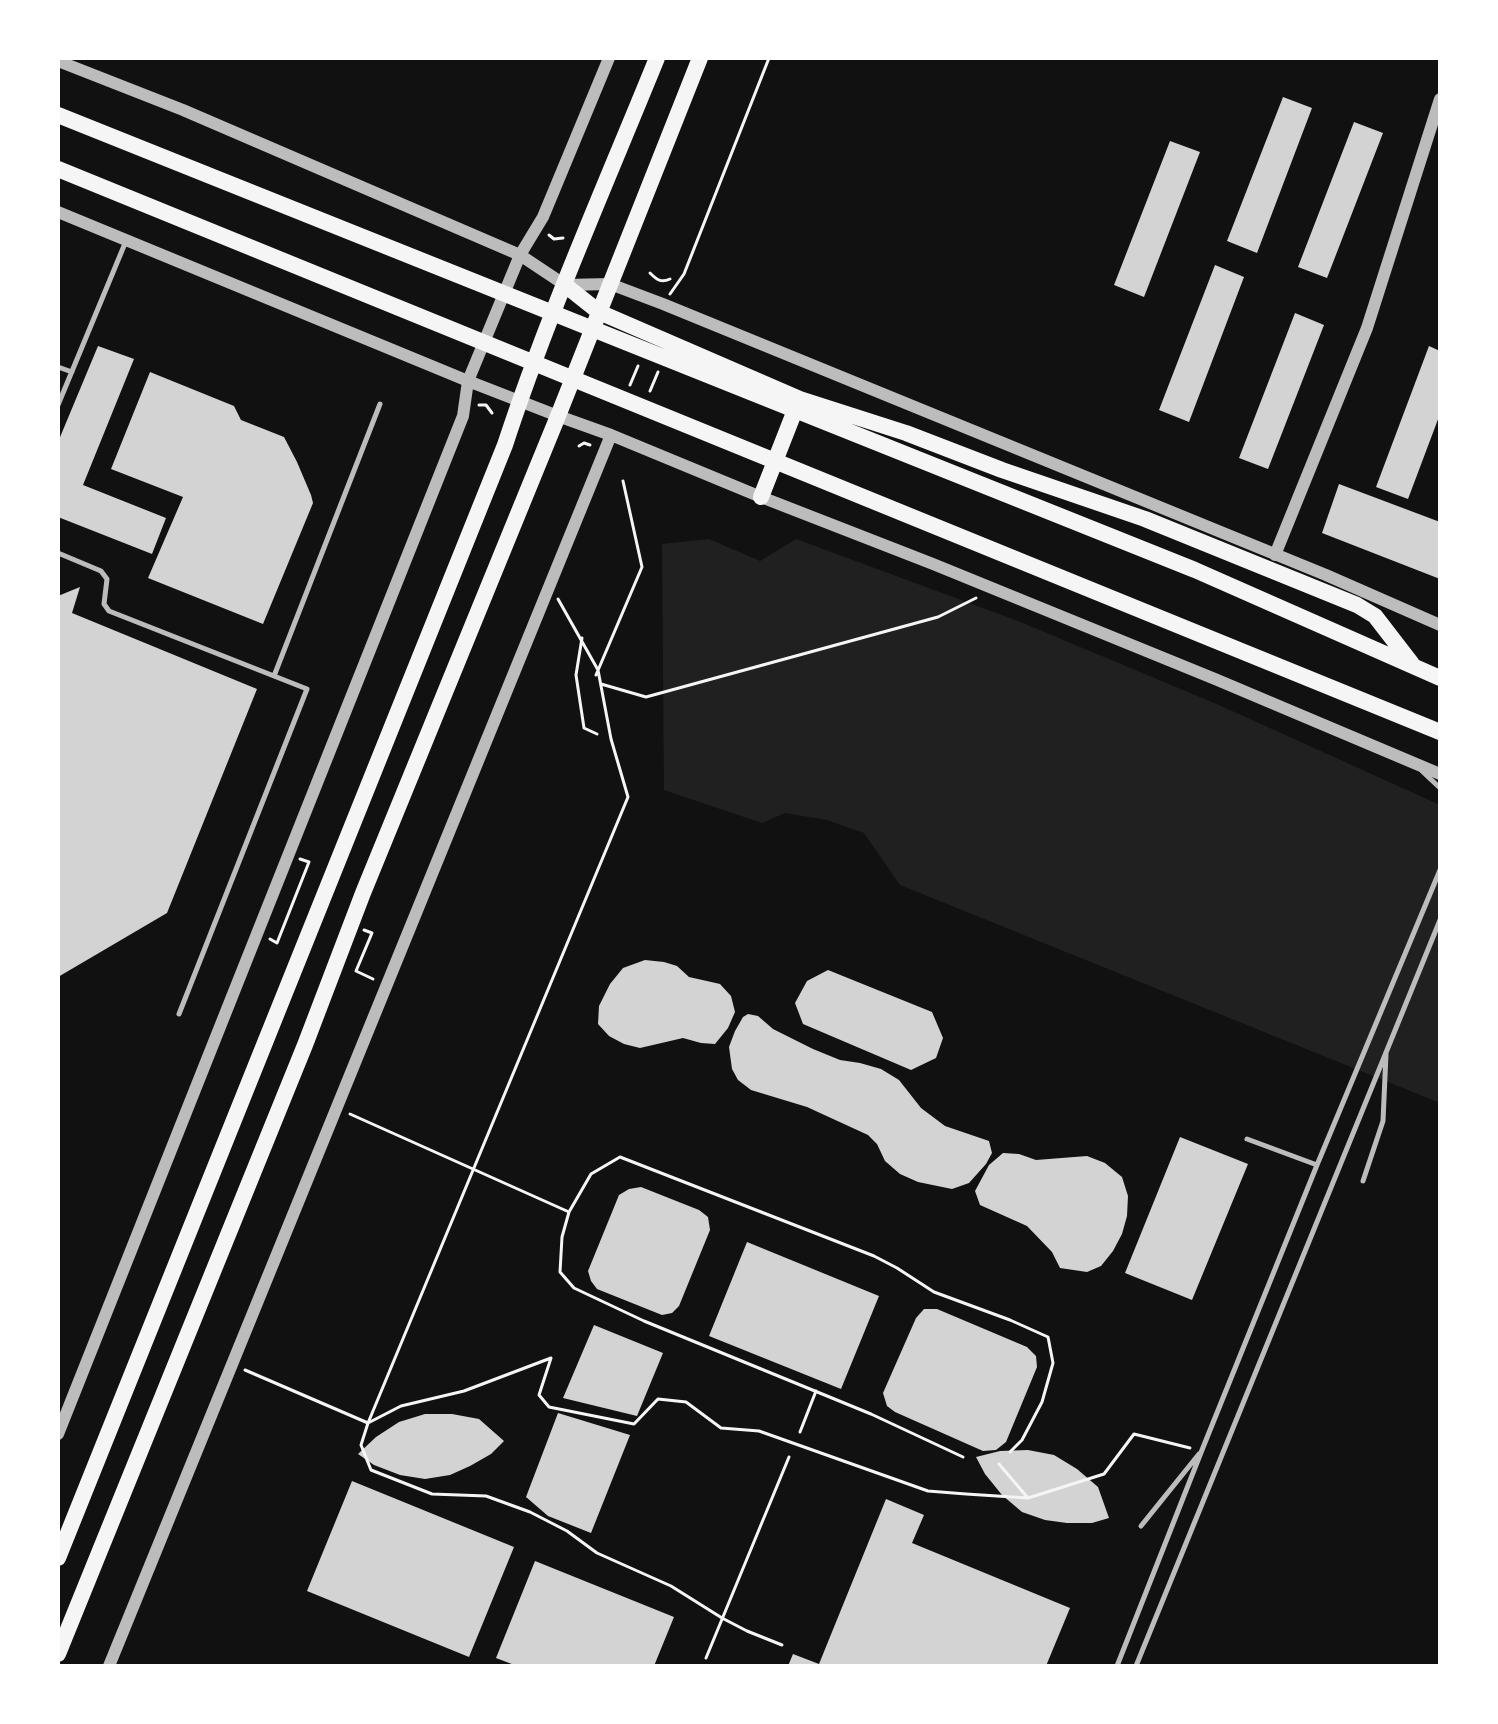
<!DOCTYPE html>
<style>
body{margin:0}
#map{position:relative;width:1498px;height:1724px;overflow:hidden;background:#111;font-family:Literata,serif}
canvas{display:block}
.frame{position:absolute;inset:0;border:60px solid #fff;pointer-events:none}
</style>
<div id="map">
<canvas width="1498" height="1724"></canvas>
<div class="frame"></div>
</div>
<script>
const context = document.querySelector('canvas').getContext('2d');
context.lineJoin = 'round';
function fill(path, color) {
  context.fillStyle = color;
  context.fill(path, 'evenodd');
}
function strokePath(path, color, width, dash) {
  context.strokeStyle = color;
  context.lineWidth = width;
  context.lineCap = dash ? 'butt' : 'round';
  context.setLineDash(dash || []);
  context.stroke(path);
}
fill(new Path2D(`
 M709 539 760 561 796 539 1018 621 1219 705 1440 805V1103L900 885 864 833 827 820 785 813 762 823 664 790 662 544Z`), '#202020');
fill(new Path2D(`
 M1283 97 1312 108 1257 253 1227 241Z
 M1354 122 1383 133 1327 278 1298 267Z
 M1170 141 1200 152 1144 297 1114 285Z
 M1215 265 1244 277 1189 422 1159 410Z
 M1295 313 1324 325 1268 469 1239 458Z
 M98 346 134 359 83 485 166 518 152 554 58 517V442Z
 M1429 346 1440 351V414L1408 499 1376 487Z
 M150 372 234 406 241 420 284 437 297 462 311 495 313 503 263 624 148 578 183 497 111 469Z
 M1339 484 1440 522V579L1322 533Z
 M80 587 72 613 257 689 167 913 58 977V596Z
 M645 960 664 962 677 966 689 977 720 984 731 996 735 1012 728 1028 715 1044 701 1043 683 1038 640 1048 624 1044 609 1036 598 1024 599 1006 610 984 623 968Z
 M828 970 932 1012 943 1038 936 1058 911 1070 803 1024 795 1003 807 981Z
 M748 1014 758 1016 773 1029 813 1049 840 1060 860 1063 881 1069 899 1080 921 1108 945 1126 989 1141 992 1153 986 1164 969 1183 952 1189 918 1182 900 1174 885 1161 877 1144 868 1135 807 1107 751 1090 738 1080 732 1069 729 1047 735 1031 743 1017Z
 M1180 1137 1248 1164 1192 1300 1125 1273Z
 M1003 1153 1019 1154 1036 1160 1087 1156 1105 1163 1122 1177 1128 1196 1127 1216 1122 1234 1113 1251 1101 1266 1087 1272 1060 1268 1052 1252 1027 1226 980 1205 975 1191 989 1165Z
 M641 1187 699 1210 708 1217 710 1230 679 1306 672 1313 662 1315 597 1289 591 1281 588 1271 619 1195 629 1189Z
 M747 1242 879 1296 841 1389 709 1336Z
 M924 1309H937L1027 1347 1036 1356 1037 1367 1006 1442 996 1450 983 1451 895 1412 887 1406 883 1393 916 1318Z
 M594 1325 663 1353 637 1416 563 1398Z
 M558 1413 630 1435 591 1533 548 1516 526 1497Z
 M425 1414H452L479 1419 504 1441 491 1454 470 1466 450 1475 425 1479 400 1475 374 1465 358 1454 376 1437 399 1422Z
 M1028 1450 1054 1455 1077 1469 1098 1487 1109 1518 1092 1523H1067L1045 1520 1022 1512 1002 1495 985 1474 976 1457 1000 1451Z
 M352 1481 514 1547 469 1657 307 1591Z
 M886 1499 924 1515 912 1543 1070 1608 1046 1666H788L793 1654 819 1664Z
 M535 1561 674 1617 654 1666H517L496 1658Z`), '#d3d3d3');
strokePath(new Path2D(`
 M549 235 554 239 563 238
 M650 273C657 280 661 283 670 279
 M670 294 684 274 769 58
 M630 385 638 366
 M650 391 658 372
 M479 405H486L492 413
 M579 446 584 443 590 445
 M558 599 598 670 611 739 628 797 368 1423 361 1445 371 1470 432 1494 486 1496 530 1512 567 1531 597 1553 671 1586 722 1618 747 1631 782 1645
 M582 638 576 675 584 728 597 734
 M596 675 642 567 623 481
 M601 684 646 697 938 617 976 598
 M364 930 372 933 356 971 373 979
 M270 939 277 943 309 862 300 859
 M350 1114 569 1212
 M245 1370 368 1423 401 1406 464 1391 551 1358 539 1395 549 1407 634 1424 658 1399 686 1402 721 1428 759 1431 928 1491 966 1494 1028 1498 1104 1474 1134 1434 1190 1448
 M800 1432 816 1391
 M963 1457 871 1414 644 1321 574 1288 560 1272 562 1237 569 1212 591 1174 620 1157 874 1256 897 1268 934 1292 1010 1320 1048 1337 1053 1363 1042 1402 1022 1440 1010 1452
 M999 1464 1028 1498
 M706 1658 789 1457`), '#f5f5f5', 3);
strokePath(new Path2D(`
 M58 367 72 372
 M58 405 126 241
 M58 553 101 571 107 579 104 604 109 611 307 689 179 1014
 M274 676 380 404
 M1422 771 1440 788
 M1247 1139 1317 1165
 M1363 1181 1383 1121 1386 1054
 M1141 1526 1199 1454
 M1117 1666 1202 1450 1317 1165 1440 870
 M1136 1666 1440 920`), '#bcbcbc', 5);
strokePath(new Path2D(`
 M58 61 183 110 520 255 565 285 610 284 663 304 1326 575 1440 625
 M58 212 468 381 558 416 611 435 761 497 933 564 1215 679 1440 774
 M1275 555 1367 328 1440 99
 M58 1434 463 416 468 381 520 255 543 217 609 58
 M109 1666 611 435`), '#bcbcbc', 12);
strokePath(new Path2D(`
 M58 115 1195 570 1440 678
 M58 169 1440 732
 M565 285 599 312 800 399 906 433 1002 470 1145 519 1357 605 1375 616 1412 664
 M761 497 799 400
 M58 1558 505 445C548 314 605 186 657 58
 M58 1654 305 1045 363 893 558 416 700 58`), '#f5f5f5', 16);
</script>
